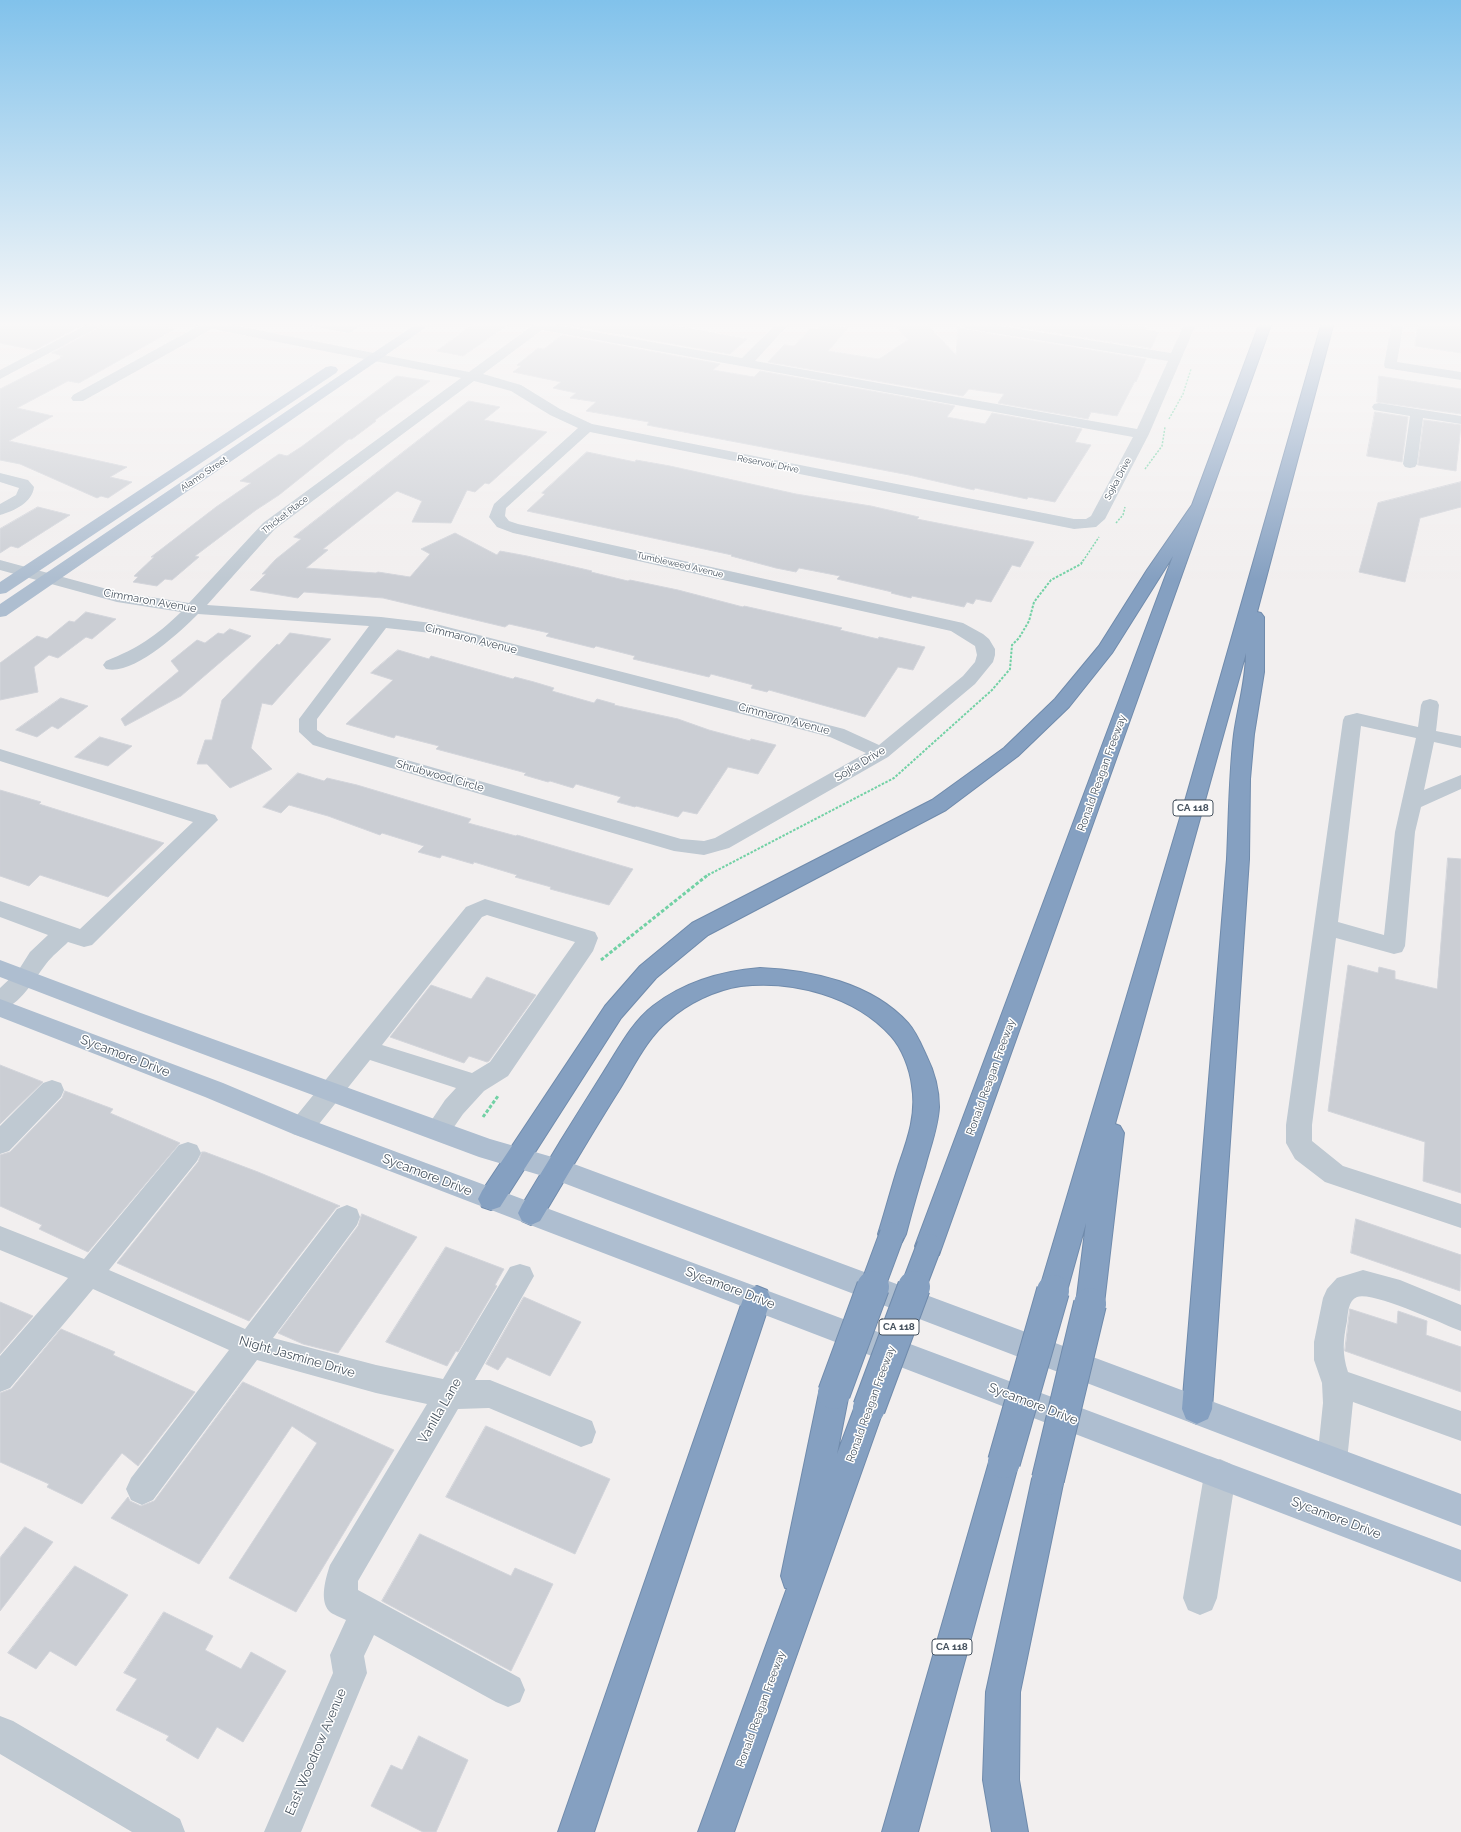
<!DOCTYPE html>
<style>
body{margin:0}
canvas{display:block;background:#f2efef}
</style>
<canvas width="1461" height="1832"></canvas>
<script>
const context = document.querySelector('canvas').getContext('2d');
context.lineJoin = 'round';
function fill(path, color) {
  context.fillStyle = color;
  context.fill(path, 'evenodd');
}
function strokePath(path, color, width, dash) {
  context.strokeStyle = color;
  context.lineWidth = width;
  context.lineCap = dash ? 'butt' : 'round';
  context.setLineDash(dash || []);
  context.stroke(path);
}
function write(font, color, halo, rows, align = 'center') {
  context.font = font + ' Raleway,sans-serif';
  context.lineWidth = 3;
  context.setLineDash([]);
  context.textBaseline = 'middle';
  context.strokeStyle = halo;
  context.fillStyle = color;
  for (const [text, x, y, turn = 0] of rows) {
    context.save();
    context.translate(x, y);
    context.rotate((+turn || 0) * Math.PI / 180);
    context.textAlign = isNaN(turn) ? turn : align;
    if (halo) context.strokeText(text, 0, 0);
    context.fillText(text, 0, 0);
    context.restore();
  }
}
const building = new Path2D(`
 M0 322H88L35 350 0 343Z
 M109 322H143L175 329 79 383 68 381 17 408 53 416 9 441 127 467 110 477 132 482 108 498 101 496 97 498 20 464 0 460V389L61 358 60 357 63 356 52 353Z
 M476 322H512L463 356 437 351Z
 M578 322H653L747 339 730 354 573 326Z
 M892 322H925L956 355 958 327 968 330 1146 359 1136 382 1135 381 1117 416 1091 412 1088 419 998 403 1004 394 969 389 963 396 768 362 784 345 794 346 811 328 817 329 822 324 848 328 828 351 879 359 908 340Z
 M987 322H1098L1129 327 1131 325 1147 327 1146 330 1159 332 1151 348Z
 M1418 322H1461V353L1415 346Z
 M562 335 720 364 713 370 754 377 760 371 955 406 947 417 985 424 992 413 1082 429 1075 442 1091 445 1055 502 1028 497 1027 499 975 488 974 490 909 475 647 425 649 422 586 411 596 402 570 398 576 393 553 388 561 382 513 372 521 366 517 365 538 348 544 349Z
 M397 376 430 381 375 420 376 421 352 439H349L279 495 256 510 195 556 199 557 172 580 165 579 157 586 133 582 138 577 134 576 154 557H151L216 507 251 483 240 481 279 454 287 456 301 447Z
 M1379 376 1461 389V414L1377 402Z
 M469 401 500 407 484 420 547 432 489 484 485 483 475 492 467 490 451 523 412 522 422 501 397 491 323 549 328 550 306 568 376 573 378 572 410 577 430 554 421 549 455 533 497 555 500 551 527 556 592 571 591 572 628 581 630 580 678 590 743 607 744 606 842 628 840 630 878 639 879 637 925 647 913 670 898 667 865 717 769 690 767 692 751 688 753 685 711 674 709 677 633 659 635 656 596 646 594 648 546 636 549 633 509 624 505 627 383 598 304 592 298 598 250 590 266 574H262L276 559 301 539 294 537Z
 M1375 412 1408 417 1402 462 1367 456Z
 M1424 420 1461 425 1456 471 1418 465Z
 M587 452 635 462 636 460 670 466 796 494 871 506 919 517 917 519 1034 542 1020 567 1012 565 991 602 976 599 973 604 967 602 964 607 912 596 911 598 891 593 892 592 837 579 840 576 799 568 796 572 776 568 731 556 732 555 527 511 545 494 542 493Z
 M1461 482V507L1420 518 1405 582 1359 572 1378 503Z
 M38 507 70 515 18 548 11 546 0 553V529Z
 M86 612 116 619 92 639 86 637 58 658 49 655 34 667 38 692 0 700V663L37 636 47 639 69 621 74 622Z
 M230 629 251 636 181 696 125 726 121 719 179 671 171 661 197 640 205 643 218 633 223 634Z
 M290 633 331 639 272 705 262 703 251 748 272 769 230 788 207 764H197L205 740H212L222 700 277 644 279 645Z
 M398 650 429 659 431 656 513 679 515 677 534 682 554 688 552 691 594 703 597 699 615 704 614 705 678 719 709 730 750 741 751 739 776 745 758 774 728 767 697 814 683 811 678 817 636 806 635 807 617 802 621 797 576 784 573 788 550 781 548 782 524 775 526 773 436 749 439 746 396 735 394 738 346 724 393 680 371 673Z
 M61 698 88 706 58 729 52 726 37 737 16 730Z
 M100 737 132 746 108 766 75 757Z
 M298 773 324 781 327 778 357 785 471 819 468 823 516 836 517 835 633 869 609 905 550 889 551 887 515 877 517 875 474 862 473 864 442 855 440 858 418 852 424 846 382 833 380 835 328 816 289 805 281 813 263 807Z
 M0 790 41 802 39 804 164 843 108 897 40 875 29 886 0 876Z
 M1448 858 1461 859V1193L1423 1181 1425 1142 1328 1111 1348 965 1378 973 1379 967 1395 971V979L1437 989Z
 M487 977 536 995 489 1061 487 1062 469 1056 464 1063 390 1037 431 985 471 999Z
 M0 1065 43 1082 0 1124Z
 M65 1091 113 1109 110 1113 180 1143 88 1252 39 1229 42 1225 0 1206V1155L10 1152 62 1098Z
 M202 1152H205L258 1172 340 1206 336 1208 249 1321 117 1263 198 1162Z
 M362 1214 417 1237 338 1353 303 1344 278 1333 358 1226Z
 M1356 1219 1461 1255 1460 1291 1351 1253Z
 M446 1247 504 1269 495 1285 497 1286 458 1352 456 1351 447 1366 386 1342Z
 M524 1297 581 1322 550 1376 507 1357 498 1370 486 1364Z
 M0 1302 33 1316 0 1354Z
 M1350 1309 1397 1324 1398 1311 1427 1321 1426 1335 1461 1347V1392L1345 1351Z
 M61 1329 115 1352 113 1355 195 1392 138 1466 122 1453 82 1504 47 1487 49 1484 0 1462V1393L11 1389Z
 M243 1382 394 1450 296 1612 229 1578 317 1443 292 1426 199 1564 111 1518 128 1497 130 1501 141 1506 154 1501Z
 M486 1426 610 1479 575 1554 446 1497Z
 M25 1527 53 1542 0 1611V1558Z
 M420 1534 511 1576 515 1568 553 1584 511 1671 382 1601Z
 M75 1566 128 1595 76 1666 50 1651 36 1669 8 1653Z
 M164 1612 213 1636 205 1650 241 1669 251 1652 286 1671 243 1742 217 1727 198 1759 166 1740 169 1736 116 1710 137 1679 124 1673Z
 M419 1736 468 1760 436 1832H423L371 1806 391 1765 402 1770Z`);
fill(building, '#cbced4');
strokePath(building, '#d3d5db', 1);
const highway = new Path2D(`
 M1260 322H1272L939 1255 929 1258 919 1255 915 1246 1173 556 1112 653 1069 707 1018 756 946 810 708 935 656 978 621 1018 500 1207 491 1210 482 1207 478 1199 482 1191 605 1006 640 966 692 923 932 800 1004 748 1055 699 1099 646 1147 570 1192 505Z
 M1322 322H1334L1257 612 1261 613 1264 617V672L1254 734 1250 779 1249 859 1212 1409 1208 1419 1197 1424 1186 1419 1182 1409 1227 859C1229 817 1229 775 1234 734 1238 706 1246 680 1246 653L1115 1124 1120 1126 1124 1133 1104 1304 1100 1313 1090 1317 1080 1313 1076 1304 1086 1223 1067 1291 1063 1300 1053 1304 1043 1300 1039 1291 1183 808Z
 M760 968C811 970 872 983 908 1023 916 1032 921 1044 926 1055 934 1071 939 1089 939 1107 938 1128 930 1147 925 1167 918 1189 912 1211 906 1234L902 1242 892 1246 882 1242 878 1234C885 1212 891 1189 898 1167 907 1141 917 1115 912 1086 910 1069 902 1048 891 1036 855 996 793 980 741 986 715 990 688 1003 669 1020 648 1037 635 1064 621 1087 593 1131 567 1176 540 1221L531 1225 522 1221 518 1213 522 1205C548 1161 575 1117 603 1073 618 1050 631 1023 653 1006 684 982 722 971 760 968Z
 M757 1286 767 1290 771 1299 594 1832H558L743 1299 747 1290Z
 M834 1379 845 1383 849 1393 837 1454 858 1398 869 1393 880 1398 884 1408 734 1832H698L787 1588H785L781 1576 819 1393 823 1383Z
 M1004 1447 1015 1451 1019 1462 918 1832H882L989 1462 993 1451Z
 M1048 1463 1059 1468 1064 1479 1020 1692 1019 1780 1028 1832H992L983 1780 986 1692 1032 1479 1037 1468Z`);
strokePath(highway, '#708bac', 2);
strokePath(new Path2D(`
 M1208 327 1211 322
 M1169 419 1183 394 1191 369
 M1145 469 1162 446 1165 427
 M1116 523 1123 515 1125 507
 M1083 561 1099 537`), '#72d1a5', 1.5, [2, 1.5]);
strokePath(new Path2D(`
 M708 875 894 778 992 690 1010 669 1012 645 1019 638 1029 621 1034 602 1051 580 1081 564 1083 560`), '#72d1a5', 2, [2.5, 1.5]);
strokePath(new Path2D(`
 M601 960 709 874
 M483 1117 498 1096`), '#72d1a5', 3, [3.5, 2]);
fill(new Path2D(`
 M92 322H108L0 379V370Z
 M191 322H218L469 372 537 322H551L550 324 742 358 778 322H791L755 361 1137 429 1168 361 968 329 957 325 955 322H975L1171 353 1185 322H1197L1149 434 1105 519 1096 527 1074 529 590 432 506 508 505 516 509 521 518 524 963 623 983 634 989 639 995 649V655L993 662 975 684 888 757 729 848 704 855 674 851 313 745 299 732V719L369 626 198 614C179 633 133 676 106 669L103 665 106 661C138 648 155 637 181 612L117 602 0 570V560L118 592 189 603 263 523 461 378 212 329 83 401H73L71 398 73 395 198 326 193 325ZM542 330 1133 437 1091 516 1086 519H1074L592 424 560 409 521 385 483 374ZM474 381 511 391 550 415 578 428 494 504 489 517 497 527 513 533 951 631 975 646 977 655 975 662 963 676 879 745 844 729 432 623 381 617 207 605 275 529ZM386 628 431 633 830 737 866 753 715 838 704 841 681 839 327 737 317 730V719Z
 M306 322H333L346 325 349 322H364L352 332 348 333 312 326Z
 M1392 322H1404L1397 362 1461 372V380L1385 368 1384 365Z
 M1379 403 1461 416V424L1423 418 1417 464 1415 467 1410 468 1405 467 1403 464 1410 416 1374 410 1372 407 1374 404Z
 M0 473 28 480 34 487C32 503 14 511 0 515V504L16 495 19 488 0 482Z
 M1430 699 1437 701 1439 705 1436 731 1461 736V748L1434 742 1424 790 1461 775V789L1421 807 1415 832 1405 946 1402 952 1394 954 1336 938 1312 1125V1141L1343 1166 1461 1204V1228L1325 1182 1295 1159 1286 1143V1125L1343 720 1345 716 1357 713 1418 727 1421 705 1423 701ZM1361 726 1416 738 1395 832 1384 935 1338 922Z
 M0 749 215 815 218 820 92 945 84 947 68 942C61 949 52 956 46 964 33 981 21 1004 0 1011V988L18 971 30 952 48 935 0 917V901L80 929 193 822 0 761Z
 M485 899 595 932 598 938 593 951 508 1076 484 1091 463 1114 447 1137 438 1140 429 1137 425 1130 445 1100 456 1088 370 1060 311 1134 302 1137 293 1134 289 1127 293 1120 466 907ZM487 915 575 942 490 1062 472 1073 382 1045 482 917Z
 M52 1080 61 1083 64 1090 61 1097 9 1151 0 1154V1126L43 1083Z
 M188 1142 197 1145 201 1153 197 1161 109 1270 245 1329 337 1209 347 1205 357 1209 360 1217 357 1225 273 1338 376 1365 443 1379 510 1267 520 1264 530 1267 534 1276 475 1380H490L592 1421 596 1432 592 1443 581 1447 489 1408 458 1409 358 1581V1590L520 1678 525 1690 520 1702 508 1707 496 1702 374 1635 364 1656 367 1673 301 1832H264L333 1673 330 1655 346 1620C341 1617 333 1615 329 1611 319 1600 326 1577 330 1565L427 1404 376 1393 257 1360 153 1500 142 1505 131 1500 126 1489 131 1478 229 1350 93 1289 10 1388 0 1392V1356L68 1278 0 1250V1226L84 1259 179 1145Z
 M1363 1270 1400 1280 1461 1305V1331C1442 1324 1373 1291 1357 1297 1348 1301 1348 1313 1347 1321 1343 1340 1342 1354 1348 1372L1461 1411V1441L1353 1402 1347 1461 1343 1472 1332 1476 1321 1472 1317 1461 1323 1403 1322 1383 1314 1360V1342L1323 1298 1327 1289 1337 1278Z
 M1220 1459 1231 1464 1236 1475 1217 1598 1212 1610 1200 1615 1188 1610 1183 1598 1204 1475 1209 1464Z
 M0 1716 13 1721 180 1819 185 1832H132L0 1754Z`), '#bfc9d2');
fill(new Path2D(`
 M419 322H434L6 616 0 617V604Z
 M331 366 336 367 338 370 336 373 6 593 0 594V582L326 367Z
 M0 960 138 1012 490 1139 566 1161 1461 1494V1526L553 1179 479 1157 122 1024 0 977Z
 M0 999 223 1083 311 1120 1461 1550V1582L293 1134 205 1097 0 1017Z`), '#aebed0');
fill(highway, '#85a0c1');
const highwayBridgeFar1 = new Path2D(`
 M872 1288 892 1234
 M913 1288 929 1246`);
const highwayBridge = new Path2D(`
 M834 1393 873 1287
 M869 1408 914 1287
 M1004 1462 1053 1291
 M1048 1479 1090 1304`);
strokePath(highwayBridgeFar1, '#708bac', 26, []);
strokePath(highwayBridge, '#708bac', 34, []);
strokePath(highwayBridgeFar1, '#85a0c1', 24);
strokePath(highwayBridge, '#85a0c1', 32);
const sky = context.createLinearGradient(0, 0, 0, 579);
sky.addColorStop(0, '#81c2eb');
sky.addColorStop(0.56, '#f9f8f8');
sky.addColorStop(1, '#f9f8f800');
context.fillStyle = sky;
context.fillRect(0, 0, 1461, 579);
write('9px', '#46525e', '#fff', [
 ["Reservoir Drive",768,464,11],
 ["Alamo Street",204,474,-34],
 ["Sojka Drive",1118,479,-62],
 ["Thicket Place",285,515,-38],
 ["Tumbleweed Avenue",680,565,13]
]);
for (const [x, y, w] of [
 [1193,808,40],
 [899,1327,40],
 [952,1647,40]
]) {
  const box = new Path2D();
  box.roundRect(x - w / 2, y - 8, w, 16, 3);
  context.fillStyle = '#fff';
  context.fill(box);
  strokePath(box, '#46525e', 1);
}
write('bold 10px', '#46525e', null, [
 ["CA 118",1193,808],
 ["CA 118",899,1327],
 ["CA 118",952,1647]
]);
write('11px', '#46525e', '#fff', [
 ["Cimmaron Avenue",150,601,10],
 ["Cimmaron Avenue",471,639,14],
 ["Cimmaron Avenue",784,719,15],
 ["Sojka Drive",860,764,-31],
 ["Ronald Reagan Freeway",1102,773,-70],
 ["Shrubwood Circle",440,776,16],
 ["Ronald Reagan Freeway",991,1077,-70],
 ["Ronald Reagan Freeway",871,1404,-70],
 ["Ronald Reagan Freeway",761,1709,-70]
]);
write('13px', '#46525e', '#fff', [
 ["Sycamore Drive",125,1056,21],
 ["Sycamore Drive",427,1175,21],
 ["Sycamore Drive",730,1288,21],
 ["Night Jasmine Drive",297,1357,16],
 ["Sycamore Drive",1033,1404,21],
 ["Vanilla Lane",440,1411,-60],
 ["Sycamore Drive",1336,1518,21],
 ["East Woodrow Avenue",316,1752,-67]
]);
</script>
